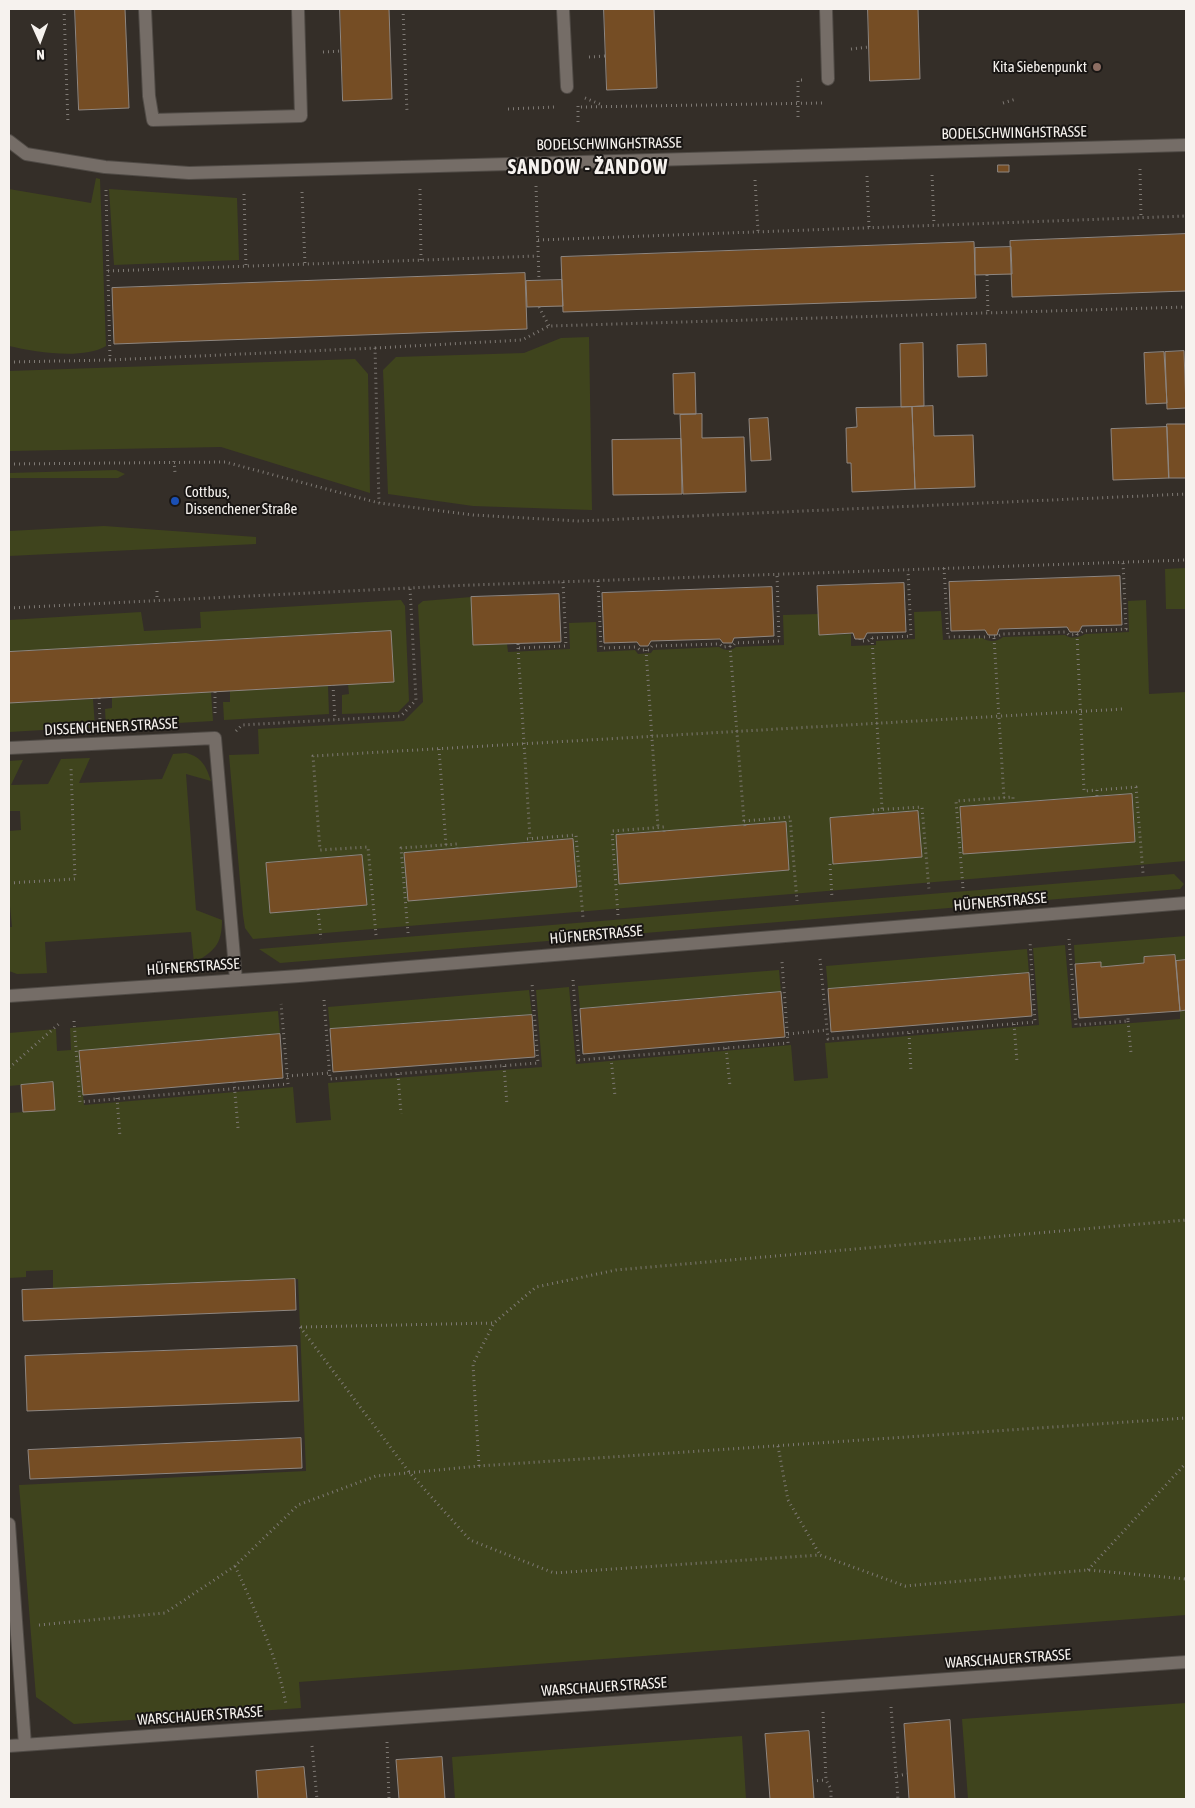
<!DOCTYPE html>
<meta charset="utf-8">
<style>
body{margin:0}
#map{position:relative;width:1195px;height:1808px;overflow:hidden;background:#342e28;font-family:"Asap Condensed",sans-serif}
canvas{display:block}
.frame{position:absolute;inset:0;border:10px solid #f6f2ee;pointer-events:none}
.north{position:absolute;left:15px;top:15px;width:50px;height:50px;-webkit-text-stroke:4px #191614;paint-order:stroke;rotate:178deg;font-size:14px;font-weight:700;line-height:20px;text-align:center;color:#f6f2ee}
.north::after{content:'';display:block;margin:auto;width:18px;height:22px;background:#f6f2ee;clip-path:polygon(50% 0,100% 100%,50% 72%,0 100%)}
</style>
<div id="map">
<canvas width="1195" height="1808"></canvas>
<div class="frame"></div>
<div class="north">N</div>
</div>
<script>
const context = document.querySelector('canvas').getContext('2d');
context.lineJoin = 'round';
function fill(path, color) {
  context.fillStyle = color;
  context.fill(path, 'evenodd');
}
function strokePath(path, color, width, dash) {
  context.strokeStyle = color;
  context.lineWidth = width;
  context.lineCap = dash ? 'butt' : 'round';
  context.setLineDash(dash || []);
  context.stroke(path);
}
function write(font, color, halo, rows, align = 'center') {
  context.font = font + ' "Asap Condensed",sans-serif';
  context.lineWidth = 4;
  context.setLineDash([]);
  context.textBaseline = 'middle';
  context.strokeStyle = halo;
  context.fillStyle = color;
  for (const [text, x, y, turn = 0] of rows) {
    context.save();
    context.translate(x, y);
    context.rotate((+turn || 0) * Math.PI / 180);
    context.textAlign = isNaN(turn) ? turn : align;
    if (halo) context.strokeText(text, 0, 0);
    context.fillText(text, 0, 0);
    context.restore();
  }
}
fill(new Path2D(`
 M96 178 100 179 106 346C82 360 35 352 9 346V189L91 203Z
 M109 189 237 198 239 260 114 265Z
 M589 337 592 510 473 506 388 494 383 370 396 357 524 353 561 338Z
 M355 359 368 374 370 493 221 447 9 451V371Z
 M116 470 125 474 118 478H9V473Z
 M104 526 256 537V544L9 556V531Z
 M1186 568V609H1166L1165 569Z
 M471 597 473 645 507 644 508 652 570 649 569 623 596 622 597 652 635 650 638 654 651 653 653 650 719 647C725 651 731 651 736 647L784 645 783 615 818 614 819 635 851 634V646L876 645V641L915 639 914 612 941 611 943 640 982 638C989 642 997 642 1003 637L1065 635C1071 639 1079 638 1085 634L1129 632 1128 601 1146 600 1149 694 1186 692V861L253 939 245 928 243 915 229 755 259 754 258 729 404 721 423 702 418 605 423 601ZM1131 794 1135 842 963 854 960 807ZM918 811 921 857 833 864 830 818ZM786 823 789 870 619 883 616 835ZM572 839 576 887 409 901 405 853ZM362 855 367 905 270 913 266 863Z
 M401 600 405 606 409 701 398 712 342 714V695L349 694 348 684 394 681 391 631 9 652V620L141 612 144 631 201 628 200 612Z
 M328 686 329 714 224 720 223 702H230V691Z
 M211 692 213 721 106 727 105 709 112 708V697Z
 M93 699 95 727 9 732V703Z
 M186 753C202 757 206 766 211 781L186 774 196 910 222 920C222 945 214 951 194 963L191 932 45 942 47 973 17 974 9 971V927H12L9 896V831L21 830 20 811H9V761L23 760 11 785 48 784 61 759 90 758 79 783 162 779 173 754Z
 M1174 874 1184 884 1180 889 280 963 259 949Z
 M1186 936V960L1176 961 1175 955 1144 957V963L1101 967 1100 962 1075 964 1074 945Z
 M1065 945 1072 1028 1180 1019V1011L1186 1010V1615L299 1682 301 1708 74 1724 36 1697 19 1485 306 1471 298 1279 53 1289V1270L26 1271V1277L9 1278V1113L55 1110 52 1082 9 1086V1033L56 1029 57 1051 71 1050 70 1028 278 1011 280 1034 79 1051 84 1105 293 1087 296 1123 331 1120 328 1083 542 1067 536 990 569 987 576 1064 791 1045 794 1081 828 1078 825 1043 1039 1025 1033 948Z
 M1027 949 1029 973 828 989 826 966Z
 M779 970 781 992 580 1009 578 986Z
 M529 990 532 1015 330 1029 328 1007Z
 M1186 1703V1799H968L962 1719Z
 M742 1736 746 1799H455L452 1757Z`), '#3f441d');
const building = new Path2D(`
 M75 9H125L129 108 79 110Z
 M340 9H389L392 99 343 101Z
 M604 9H654L657 88 607 90Z
 M868 9H918L920 79 870 81Z
 M998 165H1009V172H998Z
 M1186 234V291L1012 297 1010 241Z
 M974 242 976 298 563 312 561 257Z
 M1011 247 1012 274 975 275V248Z
 M525 273 527 329 114 344 112 288Z
 M562 280 563 306 527 307 526 281Z
 M923 343 924 406 901 407 900 344Z
 M986 344 987 376 958 377 957 345Z
 M1184 351 1186 408 1167 409 1165 352Z
 M1164 352 1167 403 1146 404 1144 353Z
 M695 373 696 414H674L673 374Z
 M933 406 934 436 973 435 975 487 915 489 912 407Z
 M912 407 915 489 852 492 851 463H847L846 428 857 427 856 408Z
 M702 414V438L744 437 746 492 683 494 680 415Z
 M768 418 771 460 751 461 749 419Z
 M1167 424H1186V478H1169Z
 M1167 427 1169 478 1113 480 1111 429Z
 M681 439 682 494 613 495 612 440Z
 M1120 576 1122 625 1082 626 1079 632H1070L1067 627 999 629 997 635H988L985 630 951 631 949 582Z
 M904 583 906 632 867 633 864 639H855L853 633 819 635 817 586Z
 M772 587 774 636 734 638 732 643H723L720 639 651 641 648 646H640L637 642 604 643 602 593Z
 M559 594 561 642 473 645 471 597Z
 M391 631 394 682 9 703V652Z
 M1132 794 1135 842 963 854 960 807Z
 M918 811 922 857 833 864 830 818Z
 M786 822 789 870 619 884 616 835Z
 M573 839 577 887 408 901 404 853Z
 M362 855 367 905 270 913 266 863Z
 M1175 955 1180 1011 1079 1018 1075 964 1101 962V967L1144 963V957Z
 M1186 960V1010L1180 1011 1176 961Z
 M1029 973 1032 1016 831 1032 828 989Z
 M781 992 785 1037 583 1054 580 1009Z
 M532 1015 535 1057 333 1072 330 1029Z
 M280 1034 283 1078 83 1095 79 1051Z
 M53 1082 55 1110 23 1112 21 1085Z
 M295 1279 296 1310 23 1321 22 1290Z
 M297 1346 299 1401 27 1411 25 1356Z
 M301 1438 302 1468 30 1479 28 1450Z
 M950 1720 955 1799H909L904 1724Z
 M809 1731 814 1799H770L765 1734Z
 M442 1757 445 1799H399L396 1760Z
 M304 1767 307 1799H258L256 1771Z`);
fill(building, '#754d24');
strokePath(building, '#8e8680', 1);
const service = new Path2D(`
 M145 9 149 96 153 120 301 116 298 9
 M563 9 567 87
 M826 9 828 79
 M9 748 215 738 236 980`);
const minor = new Path2D(`
 M9 141 26 154 105 167 189 173 1186 145
 M9 996 299 976 1186 903
 M9 1524 25 1745
 M9 1746 1186 1662`);
strokePath(service, '#504b46', 14);
strokePath(minor, '#504b46', 14);
strokePath(new Path2D(`
 M64 9 68 124
 M403 9 407 112
 M851 49 869 47
 M323 52 341 51
 M589 57 606 56
 M585 98 602 105
 M1003 103 1016 99
 M578 106V122
 M581 107 822 103
 M508 109 554 107
 M798 117V80H805
 M1140 169 1141 218
 M932 175 934 225
 M867 176 869 227
 M755 180 758 231
 M536 186 539 280
 M420 189 421 260
 M106 190 110 360 375 348 379 503
 M302 192 305 264
 M244 194 246 266
 M538 240 1186 216
 M108 271 538 256
 M987 275 988 313
 M539 307 549 326
 M375 348 522 340 549 326 1186 307
 M9 362 110 360
 M174 461 175 473
 M9 464 225 462 379 503 473 515 579 521 1186 494
 M944 568 948 637C960 636 995 639 1002 634L1066 632 1069 635 1080 634 1083 631 1126 629 1123 562
 M598 581 601 648 636 647 640 650H649L652 646 720 644 723 647 733 646 735 643 779 641 777 575
 M157 591V600
 M9 608 471 585 1186 560
 M1077 634 1084 791 1097 790
 M872 638 882 809
 M994 638 1004 798
 M860 639V641H868L872 638 911 636 908 570
 M518 644V648L566 646 563 582
 M730 646 744 821
 M518 648 530 838
 M646 650 658 827
 M333 685 335 720
 M215 692V715
 M99 698 100 720
 M236 731 242 725 401 716 416 700 410 588
 M439 749 446 845
 M1097 796V790L1136 787 1143 873
 M873 814 872 810 922 807 929 890
 M745 826 744 821 790 817 797 901
 M526 843V839L576 835 583 918
 M830 864 832 898
 M9 883 75 879 71 768
 M963 888 956 801 1013 797V803
 M318 909 321 939
 M618 915 612 831 664 827V832
 M408 933 401 848 457 844V848
 M376 935 368 847 320 850 313 756 1123 709
 M1069 939 1076 1025 1128 1021V1015
 M820 959 828 1039 1035 1022 1030 942
 M573 980 579 1060 788 1043 782 962
 M324 1000 330 1079 538 1063 532 983
 M74 1021 80 1102 288 1084 281 1004
 M1128 1021 1131 1053
 M1014 1024 1017 1062
 M909 1033 911 1071
 M788 1034 827 1030
 M726 1048 730 1086
 M611 1058 615 1096
 M504 1066 507 1105
 M9 1068 61 1022
 M398 1074 401 1114
 M287 1076 329 1073
 M234 1082 238 1128
 M117 1098 120 1137
 M300 1327 409 1472 470 1540 554 1573 820 1555 905 1586 1088 1570 1186 1579
 M301 1327 494 1323
 M778 1446 788 1500 820 1555
 M479 1466 473 1364 494 1323 536 1287 616 1270 1186 1220
 M235 1566C255 1610 277 1656 286 1704
 M1088 1570 1186 1463
 M39 1625 165 1613 235 1566 298 1505 376 1476 479 1466 1186 1418
 M891 1707 898 1799
 M823 1712 826 1780 831 1789V1799
 M387 1742 389 1799
 M312 1746 317 1799
 M897 1776 907 1774
 M812 1781 826 1780`), '#7e7974', 3, [1, 4]);
strokePath(service, '#756d67', 12);
strokePath(minor, '#756d67', 12);
for (const [x, y, r, color] of [
 [1097,67,5,"#8d6e63"],
 [175,501,5,"#1a4fb4"]
]) {
  const dot = new Path2D();
  dot.arc(x, y, r, 0, 2 * Math.PI);
  context.fillStyle = color;
  context.fill(dot);
  strokePath(dot, '#191614', 2);
}
write('15px', '#f6f2ee', '#191614', [
 ["Kita Siebenpunkt",1087,67],
 ["Cottbus,",185,492,"left"],
 ["Dissenchener Straße",185,509,"left"]
], 'right');
write('15px', '#f6f2ee', '#191614', [
 ["BODELSCHWINGHSTRASSE",1014,133,-1],
 ["BODELSCHWINGHSTRASSE",609,144,-1],
 ["DISSENCHENER STRASSE",111,727,-3],
 ["HÜFNERSTRASSE",1000,902,-5],
 ["HÜFNERSTRASSE",596,935,-5],
 ["HÜFNERSTRASSE",193,967,-4],
 ["WARSCHAUER STRASSE",1008,1659,-4],
 ["WARSCHAUER STRASSE",604,1687,-4],
 ["WARSCHAUER STRASSE",200,1716,-4]
]);
context.letterSpacing = '1px';
write('bold 20px', '#f6f2ee', '#191614', [
 ["SANDOW - ŽANDOW",588,168]
]);
context.letterSpacing = '0px';
</script>
